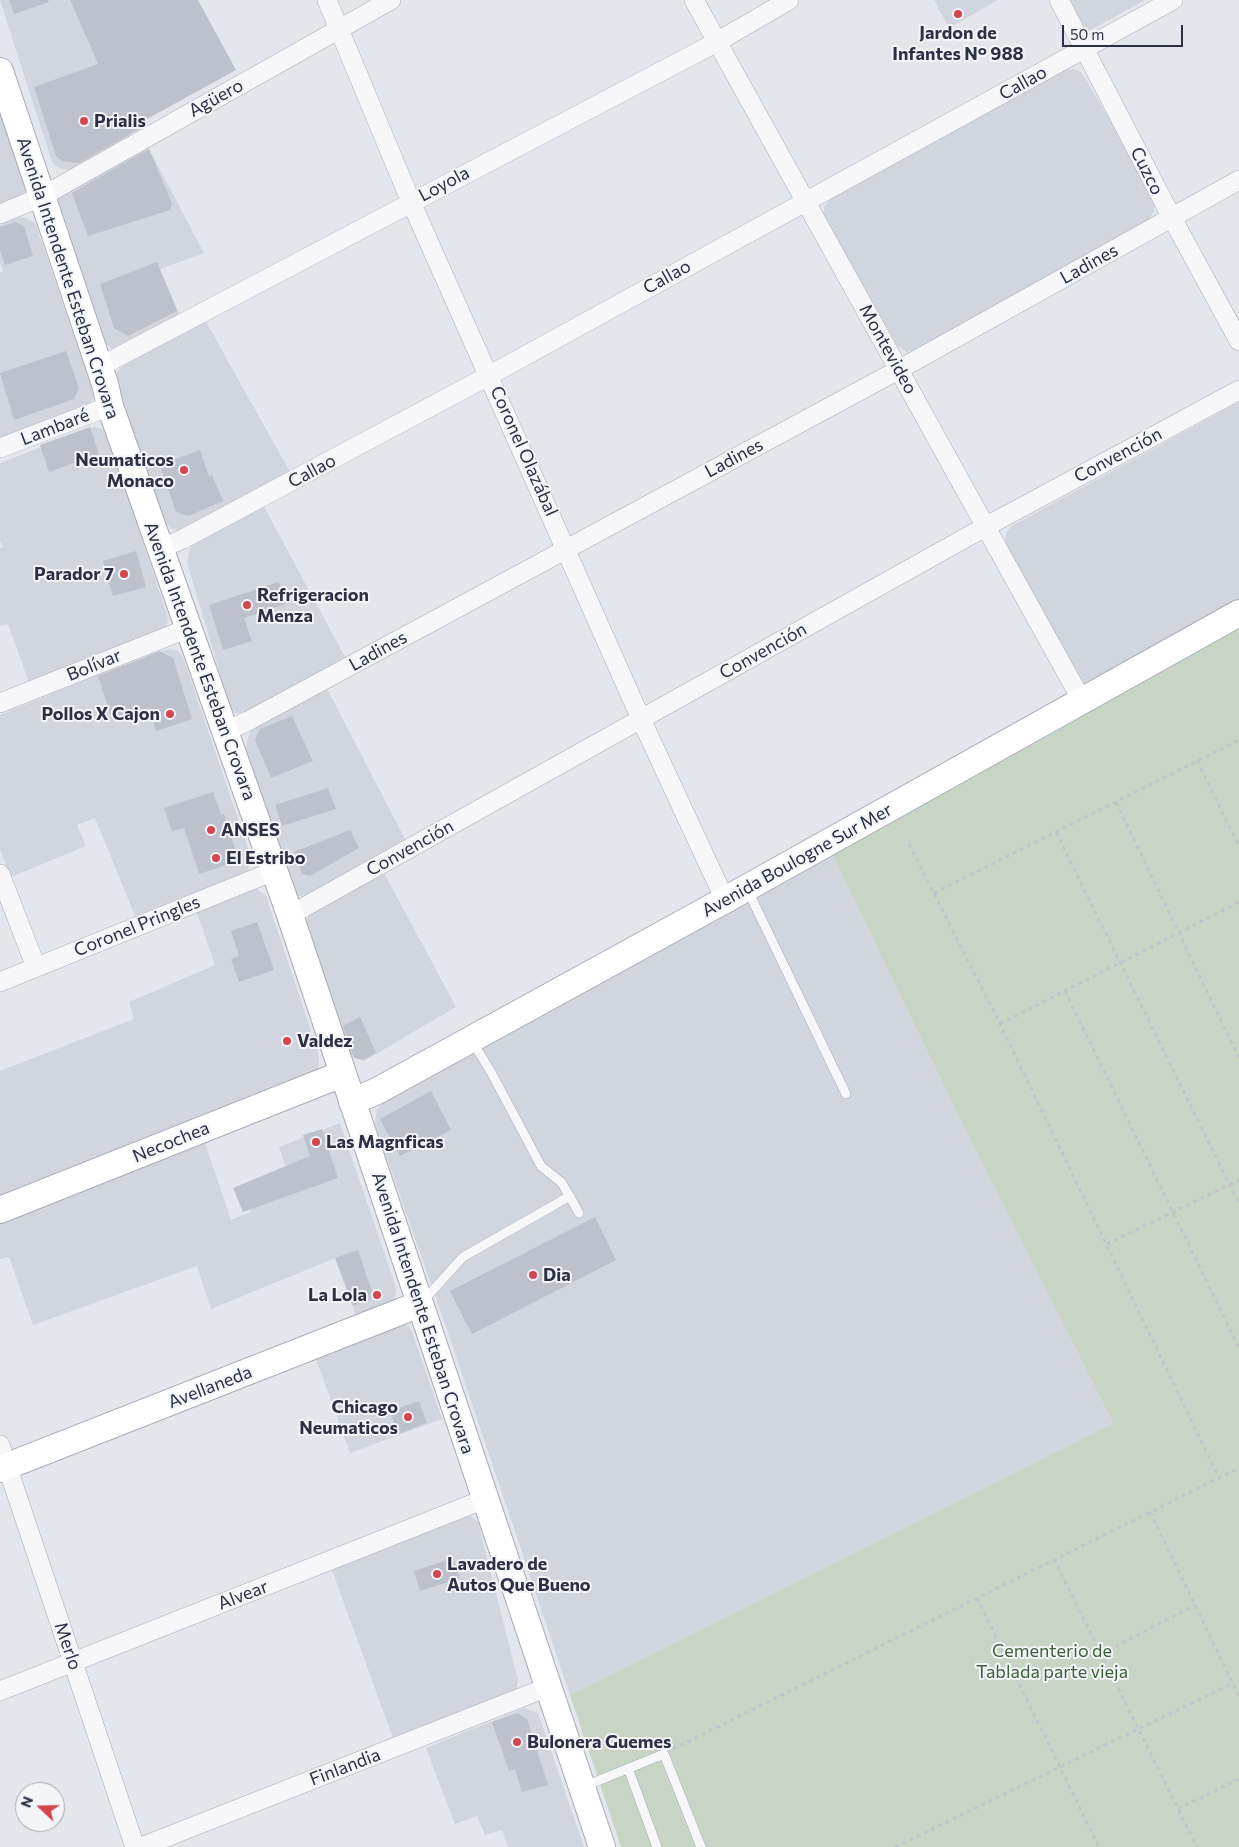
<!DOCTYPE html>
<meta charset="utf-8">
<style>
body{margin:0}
#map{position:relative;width:1239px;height:1847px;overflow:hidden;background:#e3e6ec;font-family:Commissioner,sans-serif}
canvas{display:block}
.north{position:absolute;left:15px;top:1782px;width:50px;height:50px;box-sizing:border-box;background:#f3f5f9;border:1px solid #a3a7b1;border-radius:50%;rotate:291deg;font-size:14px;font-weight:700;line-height:20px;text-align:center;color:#2a3145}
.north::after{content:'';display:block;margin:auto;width:18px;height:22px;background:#d4454d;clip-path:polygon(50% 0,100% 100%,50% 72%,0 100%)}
.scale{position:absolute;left:1062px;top:25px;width:121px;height:22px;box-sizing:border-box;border:2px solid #2a3145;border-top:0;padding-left:6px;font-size:15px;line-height:18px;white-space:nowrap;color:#2a3145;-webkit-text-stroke:4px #f3f5f9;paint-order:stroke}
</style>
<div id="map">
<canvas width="1239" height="1847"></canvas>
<div class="north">N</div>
<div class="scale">50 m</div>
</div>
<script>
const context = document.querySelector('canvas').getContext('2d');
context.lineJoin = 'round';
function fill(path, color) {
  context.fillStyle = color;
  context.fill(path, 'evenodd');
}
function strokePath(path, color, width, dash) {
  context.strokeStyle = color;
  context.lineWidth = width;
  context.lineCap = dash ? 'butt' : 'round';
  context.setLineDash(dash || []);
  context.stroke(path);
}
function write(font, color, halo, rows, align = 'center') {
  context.font = font + ' Commissioner,sans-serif';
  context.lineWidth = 4;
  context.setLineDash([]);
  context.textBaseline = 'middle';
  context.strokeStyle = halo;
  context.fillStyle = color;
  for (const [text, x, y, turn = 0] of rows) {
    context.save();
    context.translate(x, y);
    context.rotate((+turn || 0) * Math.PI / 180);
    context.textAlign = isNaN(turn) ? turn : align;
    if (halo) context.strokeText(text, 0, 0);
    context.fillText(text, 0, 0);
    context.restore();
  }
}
fill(new Path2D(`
 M0 0H70L130 136 70 170 58 168 52 162Z
 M934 0H998L949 28Z
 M1070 0H1145L1087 32Z
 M1073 69 1081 72 1085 78 1155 197 1154 211 1147 222 917 349 907 352 897 345 824 217V207L829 200 1066 70Z
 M0 108 26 186 25 194 0 210Z
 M146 143 204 253 160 269 182 320 113 350 105 343 58 203V197Z
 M18 218H26L35 223 94 394 91 403 84 411 0 443V273L3 271 0 262V225Z
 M205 320 290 472 185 531 172 529 160 517 115 379 118 371 124 365Z
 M1239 402V604L1084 685 1078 679 1006 546 1005 536 1010 527Z
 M94 427 102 429 108 435 168 618 167 627 162 632 30 685 8 624 0 626V548L3 547 0 540V463Z
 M262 503 346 659 244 714 235 713 230 708 187 562 191 545 196 539Z
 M169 649 178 651 184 660 251 857 248 870 242 874 135 916 95 818 77 825 86 846 11 877 0 849V715L97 675Z
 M324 683 405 839 306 895 299 896 292 894 246 747 251 727Z
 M831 852 960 1119 1113 1423 570 1695 452 1344 375 1124 377 1110 383 1103 504 1033Z
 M383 871 456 1007 364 1061 349 1054 305 924 309 916 318 908Z
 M256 888 266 896 318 1052 319 1065 316 1072 0 1198V1071L134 1019 129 1002 215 965 195 907Z
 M340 1123 396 1288 395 1297 390 1303 356 1316 335 1258 211 1309 197 1266 33 1325 9 1257 0 1259V1219L203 1137 231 1220 251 1212 243 1188 287 1171 279 1147Z
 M401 1323 409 1326 412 1332 442 1419 350 1453 315 1356Z
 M465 1515 471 1516 478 1522 518 1680 517 1688 512 1695 393 1738 332 1570Z
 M524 1708 538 1713 584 1847H508L502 1830 485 1835 477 1816 455 1824 426 1748Z`), '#d1d5de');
fill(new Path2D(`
 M1239 628V1847H621L570 1695 1113 1423 960 1119 831 852Z`), '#c7d6c4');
fill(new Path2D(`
 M9 0H48L49 2 14 14Z
 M70 0H198L236 70 138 124 139 129 79 163 62 161 56 156 34 87 98 64Z
 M149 149 172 203 170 210 88 236 72 193Z
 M15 222 24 226 33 256 5 265 0 250V227Z
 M157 262 177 311 128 336 114 328 100 284Z
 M66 351 79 388 74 399 14 420 0 373Z
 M90 427 99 454 49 472 40 445Z
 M200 450 209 476 212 475 223 501 188 516 176 512 160 465Z
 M136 551 146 587 113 596 103 561Z
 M279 582 286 604 244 618 252 641 223 650 209 605Z
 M160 651 173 658 192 719 156 731 149 708 112 720 98 676Z
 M292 716 313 761 271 778 255 740 260 729Z
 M328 788 336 809 282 826 275 805Z
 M213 792 221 815 224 814 239 861 199 874 184 828 172 831 164 808Z
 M350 830 359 848 310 876 302 874 294 852Z
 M257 922 274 970 239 982 231 959 239 956 231 931Z
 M360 1017 376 1053 363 1060 354 1058 343 1026Z
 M431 1091 451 1130 400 1156 380 1119Z
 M322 1129 338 1178 243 1212 233 1188 310 1156 303 1135Z
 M595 1217 616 1260 472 1334 450 1291Z
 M358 1250 374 1298 353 1306 335 1258Z
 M419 1401 427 1423 398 1434 390 1411Z
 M453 1558 460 1578 420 1591 414 1571Z
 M517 1713 527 1719 548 1785 522 1792 515 1769 509 1771 492 1722Z`), '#bdc1cc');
const lane = new Path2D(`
 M748 891 846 1094
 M472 1041 491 1072 541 1166 562 1183 579 1213
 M423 1301 463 1257 570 1196
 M628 1768 657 1847
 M585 1786 664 1754 701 1847`);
const street = new Path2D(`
 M327 0 411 202 641 719 725 900
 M694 0 1081 699
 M1059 0 1172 218 1239 341
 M0 214 41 197 391 0
 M99 367 717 42 789 0
 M0 448 110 406
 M159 549 183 539 490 375 1173 0
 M0 703 189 628
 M226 731 248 721 900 369 1239 180
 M0 874 36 967
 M290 915 985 527 1239 390
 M0 982 274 871
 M0 1445 135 1847
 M0 1691 485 1499
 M141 1847 548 1687`);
const secondary = new Path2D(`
 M0 71 105 384 110 406 290 915 602 1847
 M352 1102 377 1091 725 900 1239 613
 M0 1210 342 1074
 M0 1469 420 1304`);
strokePath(lane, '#a8acb7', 10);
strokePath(street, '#a8acb7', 20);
strokePath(secondary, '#a8acb7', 28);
strokePath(new Path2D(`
 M1197 761 1239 846
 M1116 802 1239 1058
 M1056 832 1239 1204
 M909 844 1000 1024 1219 1478
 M934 893 1239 740
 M1065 991 1239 1348
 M1000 1024 1239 902
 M1107 1244 1239 1180
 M1150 1512 1239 1696
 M1054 1559 1197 1847
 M977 1598 1099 1847
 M1101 1654 1195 1605
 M673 1749 1239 1468
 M1178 1809 1239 1779
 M895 1847 1233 1683`), '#c2c4cb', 3, [4, 4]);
strokePath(lane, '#f7f7fa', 9);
strokePath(street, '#f7f7fa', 19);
strokePath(secondary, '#fff', 26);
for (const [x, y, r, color] of [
 [958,14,5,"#d4454d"],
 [84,121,5,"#d4454d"],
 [184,470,5,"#d4454d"],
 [124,574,5,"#d4454d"],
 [247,605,5,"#d4454d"],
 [170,714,5,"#d4454d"],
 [211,830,5,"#d4454d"],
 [216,858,5,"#d4454d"],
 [287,1041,5,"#d4454d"],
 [316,1142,5,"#d4454d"],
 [533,1275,5,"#d4454d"],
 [377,1295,5,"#d4454d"],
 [408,1417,5,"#d4454d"],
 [437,1574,5,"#d4454d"],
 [517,1742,5,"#d4454d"]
]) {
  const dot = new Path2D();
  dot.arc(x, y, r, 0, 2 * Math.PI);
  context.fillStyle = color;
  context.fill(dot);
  strokePath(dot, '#f3f5f9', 2);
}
write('bold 18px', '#2a3145', '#f3f5f9', [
 ["Jardon de",958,33,"center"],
 ["Infantes N° 988",958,54,"center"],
 ["Prialis",94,121],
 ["Neumaticos",174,460,"right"],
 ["Monaco",174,481,"right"],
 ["Parador 7",114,574,"right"],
 ["Refrigeracion",257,595],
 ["Menza",257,616],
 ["Pollos X Cajon",160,714,"right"],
 ["ANSES",221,830],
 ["El Estribo",226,858],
 ["Valdez",297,1041],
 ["Las Magnficas",326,1142],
 ["Dia",543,1275],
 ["La Lola",367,1295,"right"],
 ["Chicago",398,1407,"right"],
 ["Neumaticos",398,1428,"right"],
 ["Lavadero de",447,1564],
 ["Autos Que Bueno",447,1585],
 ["Bulonera Guemes",527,1742]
], 'left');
write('18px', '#2a3145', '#f3f5f9', [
 ["Callao",1023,83,-29],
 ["Agüero",216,98,-29],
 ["Cuzco",1147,171,63],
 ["Loyola",444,184,-28],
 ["Ladines",1089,264,-29],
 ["Callao",667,277,-29],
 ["Avenida Intendente Esteban Crovara",68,278,72],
 ["Montevideo",888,349,61],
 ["Lambaré",55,427,-21],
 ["Coronel Olazábal",524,451,66],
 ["Convención",1118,455,-28],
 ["Ladines",734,458,-28],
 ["Callao",312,471,-28],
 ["Ladines",378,651,-29],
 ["Convención",763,651,-29],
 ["Avenida Intendente Esteban Crovara",200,661,70],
 ["Bolívar",94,665,-22],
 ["Convención",410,848,-29],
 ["Avenida Boulogne Sur Mer",797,860,-29],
 ["Coronel Pringles",137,926,-22],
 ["Necochea",171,1142,-22],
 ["Avenida Intendente Esteban Crovara",423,1313,72],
 ["Avellaneda",210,1387,-21],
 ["Alvear",243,1595,-21],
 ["Merlo",68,1646,71],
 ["Finlandia",345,1767,-21]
]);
write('18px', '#3b6237', '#f3f5f9', [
 ["Cementerio de",1052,1651],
 ["Tablada parte vieja",1052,1672]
]);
</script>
